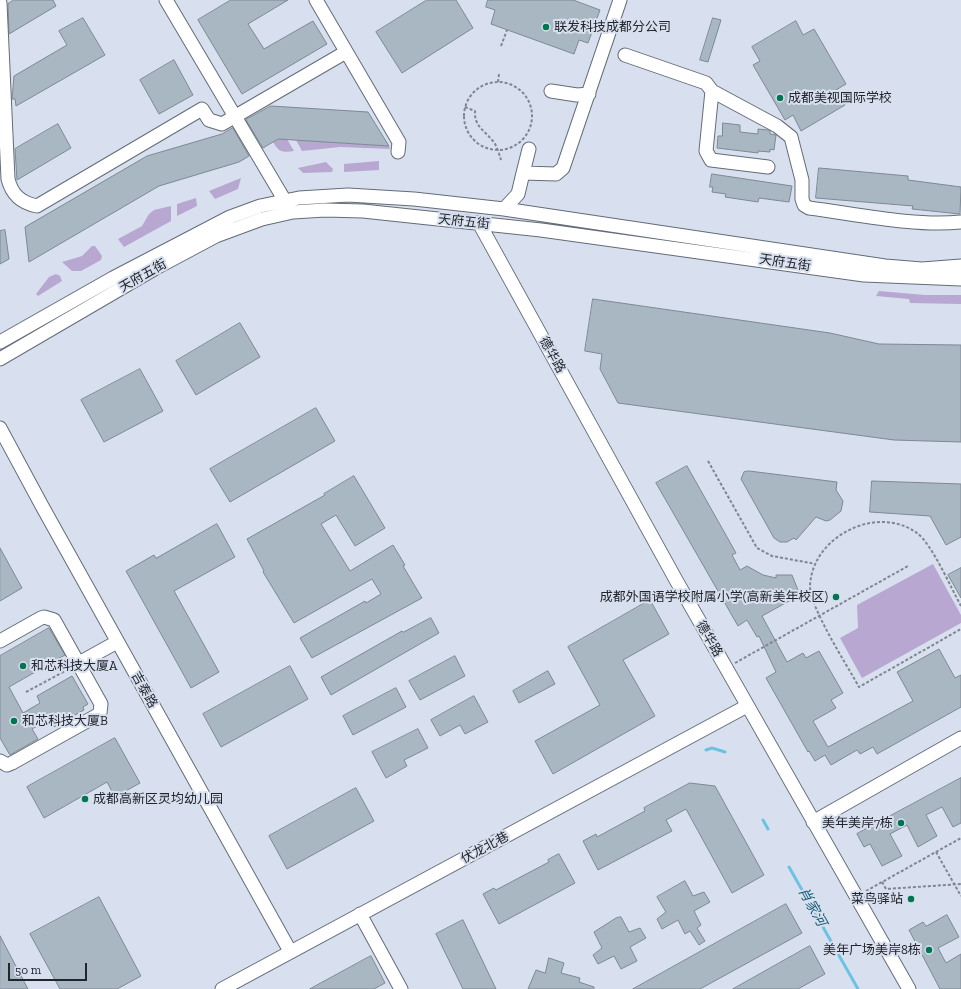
<!DOCTYPE html>
<meta charset="utf-8">
<style>
body{margin:0}
#map{position:relative;width:961px;height:989px;overflow:hidden;background:#d8e0ef;font-family:"Zilla Slab",serif}
canvas{display:block}
.scale{position:absolute;left:8px;top:963px;width:79px;height:18px;box-sizing:border-box;border:2px solid #22252b;border-top:0;padding-left:5px;font-size:12px;line-height:14px;white-space:nowrap;color:#22252b;-webkit-text-stroke:3px #d8e0ef;paint-order:stroke}
</style>
<div id="map">
<canvas width="961" height="989"></canvas>
<div class="scale">50 m</div>
</div>
<script>
const context = document.querySelector('canvas').getContext('2d');
context.lineJoin = 'round';
function fill(path, color) {
  context.fillStyle = color;
  context.fill(path, 'evenodd');
}
function strokePath(path, color, width, dash) {
  context.strokeStyle = color;
  context.lineWidth = width;
  context.lineCap = dash ? 'butt' : 'round';
  context.setLineDash(dash || []);
  context.stroke(path);
}
function write(font, color, halo, rows, align = 'center') {
  context.font = font + ' "Zilla Slab","Noto Sans SC",serif';
  context.lineWidth = 4;
  context.setLineDash([]);
  context.textBaseline = 'middle';
  context.strokeStyle = halo;
  context.fillStyle = color;
  for (const [text, x, y, turn = 0] of rows) {
    context.save();
    context.translate(x, y);
    context.rotate((+turn || 0) * Math.PI / 180);
    context.textAlign = isNaN(turn) ? turn : align;
    if (halo) context.strokeText(text, 0, 0);
    context.fillText(text, 0, 0);
    context.restore();
  }
}
fill(new Path2D(`
 M278 139H287L294 151C282 153 279 152 273 142Z
 M296 140 389 146 390 149 340 147 302 151Z
 M379 161V170L344 172V164Z
 M326 162 333 169 332 172 303 173 298 168Z
 M241 178 238 189 215 199 209 191Z
 M196 198 197 206 177 216V204Z
 M171 206V221L124 247 118 239 142 226 149 214 154 210Z
 M92 246H95L102 256 101 260 81 271H72L62 262 82 256Z
 M56 274 60 276 62 281 38 296 36 294 49 277Z
 M879 291 925 295H961V304L910 303 909 299 876 296Z
 M933 564 961 615V623L862 678 840 638 858 628 857 605Z`), '#b8a7d1');
strokePath(new Path2D(`
 M706 750 712 748 725 752
 M763 820 768 829
 M789 867 858 989`), '#6cc2e1', 3);
const building = new Path2D(`
 M14 0H53L56 6 9 34 8 4Z
 M231 0H288L248 24 264 49 313 21 327 44 242 94 198 20Z
 M427 0H456L473 28 402 73 376 32Z
 M488 0H573L600 10 588 43 579 40 574 54 491 24 495 10 486 7Z
 M83 18 105 55 16 106 15 99H12L14 76 67 45 59 31Z
 M713 18 721 20 708 62 700 60Z
 M796 21 803 35 814 29 846 84 836 90 845 105 801 131 793 115 785 120 753 65 760 61 752 47Z
 M174 60 193 95 159 114 140 80Z
 M271 106 368 112 389 146 278 139 263 148 246 120Z
 M723 123 740 125V132L758 134V129L768 130 770 131V134L776 135 774 150 770 149V152L758 151V153L717 148 718 136H722Z
 M58 124 71 148 17 180 15 149Z
 M233 128 249 156 239 162 159 186 29 262 25 227 147 156 222 134Z
 M819 168 908 176V180L961 187 960 214 912 209 913 206 816 198Z
 M712 174 792 186 789 202 759 198 758 202 725 197 726 194 712 192 713 187H710Z
 M5 230 9 259 0 264V231Z
 M593 299 830 333 879 344 961 345V442L894 440 618 403 600 369 602 354 585 351Z
 M240 323 260 357 196 395 176 361Z
 M140 369 163 411 104 442 81 400Z
 M316 408 335 441 230 502 210 469Z
 M687 466 736 553 732 555 740 570 747 566 763 575 776 578V575H792L800 595 762 616 787 662 803 653 806 658 819 651 843 693 831 700 836 708 813 721 828 747 913 701 897 672 939 649 955 678 961 675V707L877 754 873 747 860 754 857 750 831 765 825 755 815 761 809 751 808 752 766 678 776 672 759 636 757 637 747 620 738 626 656 483Z
 M749 471 837 482 836 490 843 501 841 511 830 520 826 521 816 517 796 540 794 538 787 542H780L774 538 741 479 744 472Z
 M354 476 385 528 355 546 336 515 321 524 350 571 393 545 405 565 403 566 422 598 312 658 300 638 365 601 366 603 381 594 372 579 294 623 263 572 264 571 247 539 325 495 324 494Z
 M872 481 961 484V537L946 545 930 516 870 512Z
 M217 524 235 557 174 591 219 672 191 688 126 571 154 555 156 558Z
 M0 548 22 588 0 601Z
 M961 568V598L948 575Z
 M650 600 669 634 623 660 655 716 553 774 535 741 600 705 568 647Z
 M431 618 439 633 331 695 321 677 402 631 403 632Z
 M49 628 65 655 9 687 23 713 40 703 37 696 72 676 88 704 83 707 84 710 54 727 49 719 32 729 38 739 10 755 0 738V656Z
 M455 656 465 676 420 700 409 681Z
 M290 666 308 699 221 747 203 714Z
 M548 671 555 684 519 703 513 691Z
 M396 688 406 707 353 735 343 716Z
 M474 696 488 722 465 734 460 725 440 736 431 720Z
 M418 729 428 748 404 760 407 766 386 778 372 752Z
 M115 738 140 783 115 797 107 782 44 818 27 787Z
 M961 778V823L953 827 942 807 926 815 937 836 918 847 907 825 890 834 902 856 882 866 870 844 864 847 857 834Z
 M690 783 715 786 764 875 732 893 686 809 666 820 672 831 598 870 583 841 596 834 597 837 645 811 644 808Z
 M356 788 374 821 287 869 269 836Z
 M559 854 575 883 499 924 483 894 494 888 496 890 549 862 548 860Z
 M685 881 693 896 704 892 710 902 694 911 701 925 697 928 705 941 699 945 690 931 685 934 678 920 662 929 657 919 666 912 657 897Z
 M99 897 141 976 117 989H60L30 934Z
 M786 904 802 933 700 989H633Z
 M947 915 959 937 938 948 946 963 961 954V989H940L909 930 923 922 926 926Z
 M621 917 629 932 640 928 646 938 630 947 637 961 621 969 614 956 598 964 593 955 602 948 594 932 616 918Z
 M463 920 496 989H463L436 934Z
 M0 936 28 989H0Z
 M810 946 825 974 798 989H733Z
 M371 956 385 983 374 989H310Z
 M549 958 564 963 561 973 580 978 579 982 594 987V989H528L536 970 545 973Z`);
fill(building, '#a9b7c2');
strokePath(building, '#7c8994', 1);
const minor = new Path2D(`
 M166 0 285 201
 M316 0 399 142 398 152
 M0 3 8 179C12 195 21 203 37 206L202 109 209 120 222 124 346 52
 M625 55 706 83 712 91 777 126 791 137 802 180V199L804 205 809 208C856 214 915 227 961 222
 M551 91 577 95 589 94
 M712 91 706 151 711 160 768 167
 M523 173 529 149
 M504 209 518 194 523 173 556 174 563 168 620 0
 M479 223 676 580 909 989
 M0 342 113 278 230 217 260 206 299 198 348 195 414 199 504 209 885 266 922 269 961 266
 M0 359 156 268 216 236 262 219 293 212 325 210 363 211 541 230 864 275 961 279
 M0 428 42 506 290 951
 M0 641 41 618 44 617 54 620 101 704 100 713 96 716 12 763 7 765 0 761
 M79 663 117 642
 M813 822 961 738
 M360 914 401 989
 M222 989 747 706`);
strokePath(minor, '#646b78', 15);
strokePath(new Path2D(`
 M501 46 507 30
 M464 116a34 34 0 1 1 68 0a34 34 0 1 1-68 0Z
 M498 82 499 74
 M465 107 475 111C474 126 484 130 492 140 497 145 499 154 501 160
 M708 461 757 548 772 556 816 564
 M961 606C951 588 932 544 917 533 877 504 812 536 810 586 810 608 847 665 859 687L961 629
 M735 663 908 566
 M26 692 69 669
 M936 852 961 896
 M882 882 886 889 961 884
 M866 891 961 838`), '#808590', 2, [3, 2]);
strokePath(minor, '#fff', 13);
for (const [x, y, r, color] of [
 [546,27,4,"#007550"],
 [780,98,4,"#007550"],
 [836,597,4,"#007550"],
 [23,666,4,"#007550"],
 [14,721,4,"#007550"],
 [85,799,4,"#007550"],
 [901,823,4,"#007550"],
 [911,899,4,"#007550"],
 [929,950,4,"#007550"]
]) {
  const dot = new Path2D();
  dot.arc(x, y, r, 0, 2 * Math.PI);
  context.fillStyle = color;
  context.fill(dot);
  strokePath(dot, '#d8e0ef', 1.5);
}
write('13px', '#22252b', '#d8e0ef', [
 ["联发科技成都分公司",554,27],
 ["成都美视国际学校",788,98],
 ["成都外国语学校附属小学(高新美年校区)",828,597,"right"],
 ["和芯科技大厦A",31,666],
 ["和芯科技大厦B",22,721],
 ["成都高新区灵均幼儿园",93,799],
 ["美年美岸7栋",893,823,"right"],
 ["菜鸟驿站",903,899,"right"],
 ["美年广场美岸8栋",921,950,"right"]
], 'left');
write('13px', '#22252b', '#d8e0ef', [
 ["天府五街",464,222,6],
 ["天府五街",785,263,8],
 ["天府五街",143,276,-30],
 ["德华路",552,355,61],
 ["德华路",709,639,60],
 ["吉泰路",144,690,61],
 ["伏龙北巷",485,848,-28]
]);
write('italic 14px', '#1a5f75', '#d8e0ef', [
 ["肖家河",812,907,61]
]);
</script>
